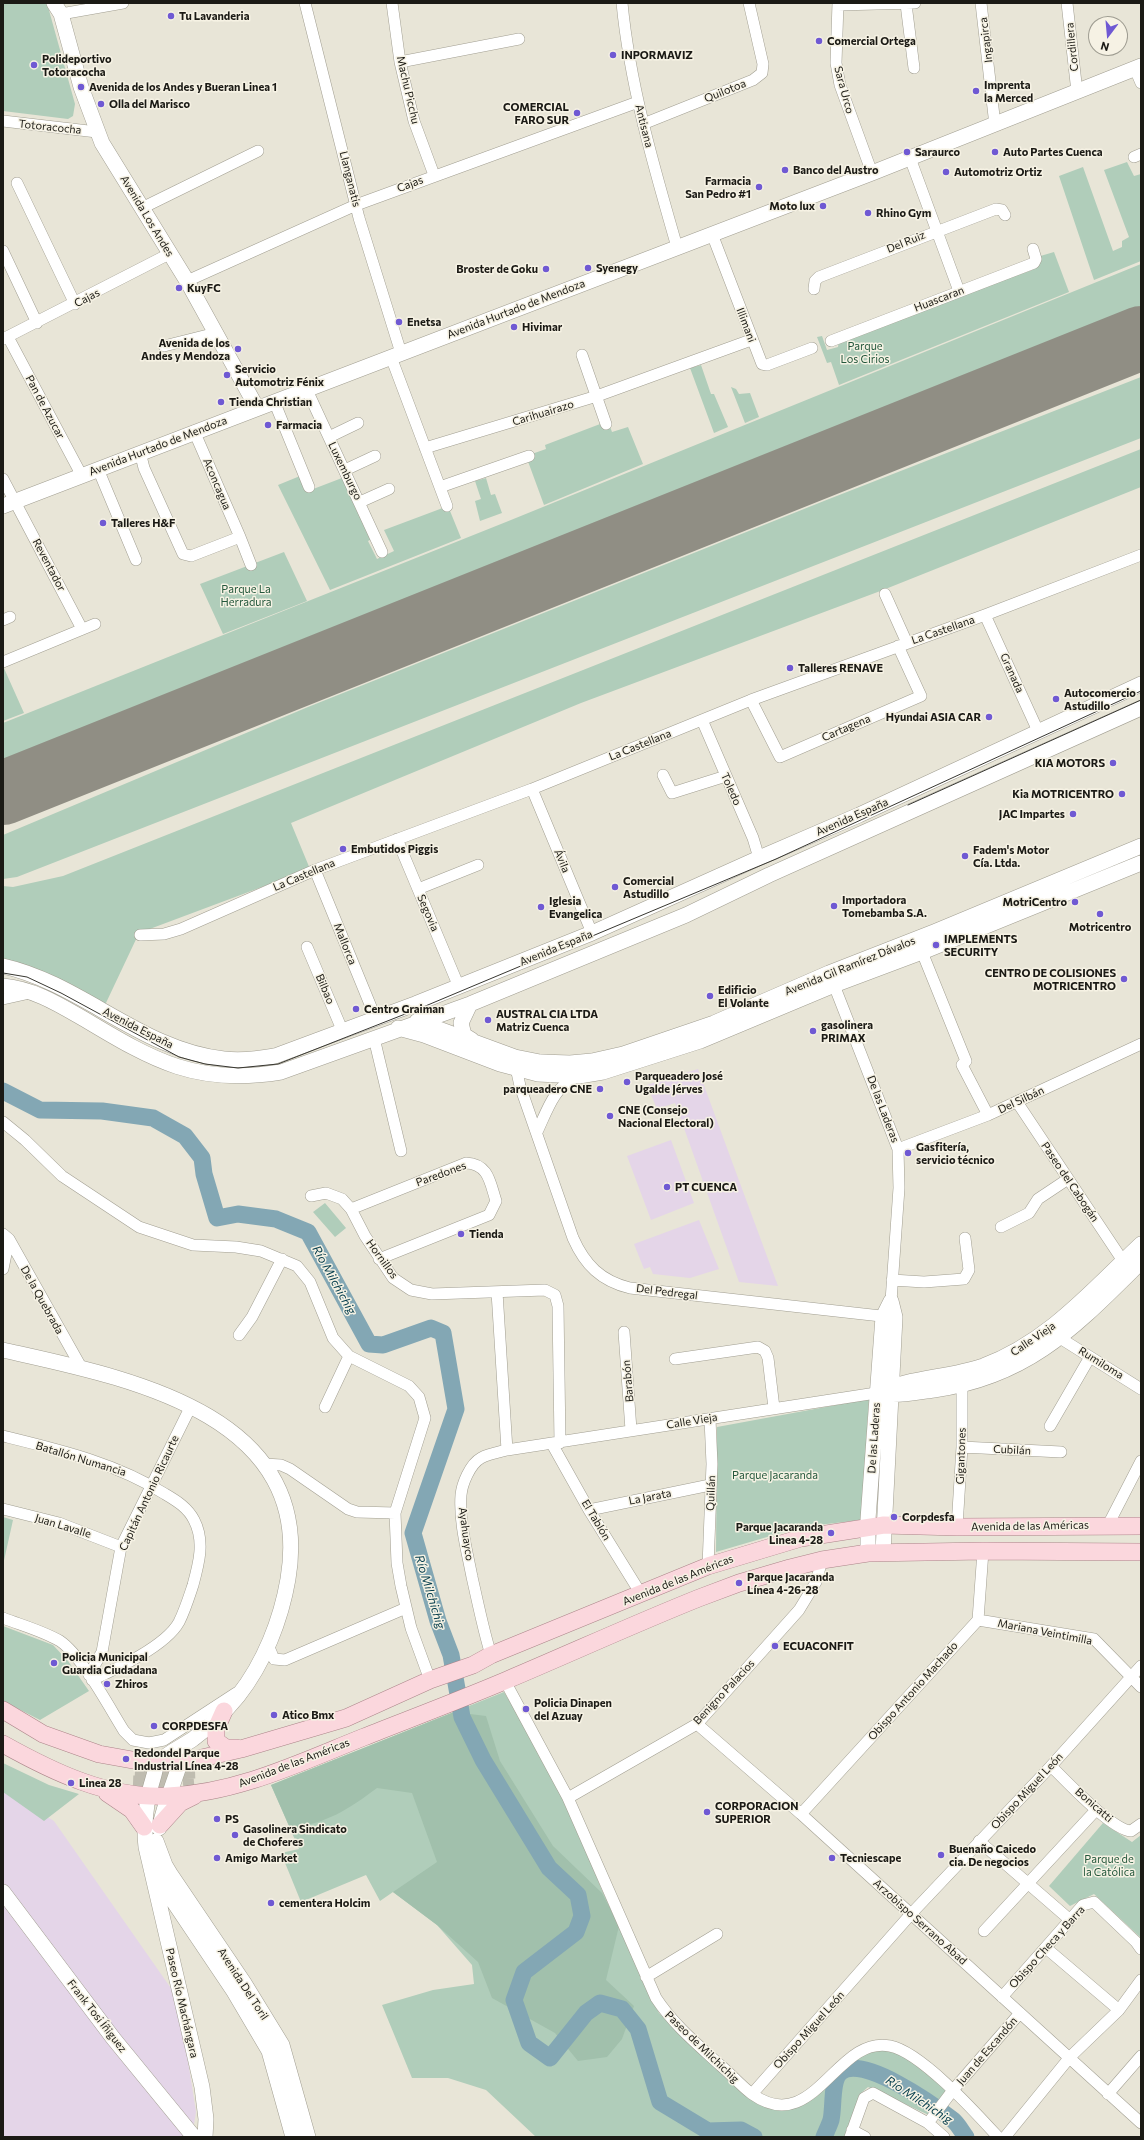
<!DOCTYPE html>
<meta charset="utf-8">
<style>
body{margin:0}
#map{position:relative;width:1144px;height:2140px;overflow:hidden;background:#e8e5d7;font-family:Commissioner,sans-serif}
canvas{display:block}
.frame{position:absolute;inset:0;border:4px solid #1b1a15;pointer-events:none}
.north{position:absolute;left:1088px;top:16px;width:40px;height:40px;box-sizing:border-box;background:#f6f2e4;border:1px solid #9e9c91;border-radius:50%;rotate:196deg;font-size:11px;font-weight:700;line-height:16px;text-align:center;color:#1b1a15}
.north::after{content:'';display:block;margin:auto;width:14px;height:18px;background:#6f59d3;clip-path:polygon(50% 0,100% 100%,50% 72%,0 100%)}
</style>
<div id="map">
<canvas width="1144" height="2140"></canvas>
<div class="frame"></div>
<div class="north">N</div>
</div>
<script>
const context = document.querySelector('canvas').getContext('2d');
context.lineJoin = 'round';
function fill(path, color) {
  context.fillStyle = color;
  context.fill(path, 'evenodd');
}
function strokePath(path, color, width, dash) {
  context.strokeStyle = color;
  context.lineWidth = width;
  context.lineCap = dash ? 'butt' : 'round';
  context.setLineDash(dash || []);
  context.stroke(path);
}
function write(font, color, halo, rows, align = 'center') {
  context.font = font + ' Commissioner,sans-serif';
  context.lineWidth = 3;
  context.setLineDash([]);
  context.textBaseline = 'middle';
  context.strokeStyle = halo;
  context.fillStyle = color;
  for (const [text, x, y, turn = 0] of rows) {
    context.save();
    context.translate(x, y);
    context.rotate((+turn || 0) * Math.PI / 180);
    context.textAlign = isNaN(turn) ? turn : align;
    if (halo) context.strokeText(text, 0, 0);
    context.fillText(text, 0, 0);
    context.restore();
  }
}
fill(new Path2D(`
 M698 1069 734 1167 778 1286 739 1282 675 1103 657 1109 647 1085Z
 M671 1140 694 1203 651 1220 627 1156Z
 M699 1220 719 1269 690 1278 653 1274 650 1267 644 1269 634 1244Z
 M3 1791 54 1821 175 1994 181 2017 196 2112 192 2137H3Z`), '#e4d5e8');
fill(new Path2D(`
 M3 3H47L75 104 73 116 68 119 3 111Z
 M1127 162 1134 176 1141 174V261L1094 280 1059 176 1083 167 1113 251 1122 247V241L1129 237 1104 170Z
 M1054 252 1069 292 839 385 831 362 827 363 817 337 822 336 827 350 838 347 839 340 1013 272 1018 275 1032 270 1031 266 1037 257Z
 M1141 264V306L3 762V723L506 522Z
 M701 365 711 394H714L728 427 714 433 690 368Z
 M1141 377V438L17 877 3 879V835L308 707 829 499Z
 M731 387 736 389 739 394 750 393 759 417 745 423Z
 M608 421 612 432 628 427 643 464 544 505 526 456 546 449 545 445Z
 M1141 449V487L883 590 581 703 291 823 310 869 139 933 105 1005 3 963V886L13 887 63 876Z
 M300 476 308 491 342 478 372 539 368 541 377 559 394 551 384 530 448 506 461 538 330 590 278 485Z
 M486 478 491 495 495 494 502 513 480 521 475 501 481 499 475 481Z
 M284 552 307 601 223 634 200 584Z
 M3 666 24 713 3 721Z
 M325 1203 346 1228 335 1237 313 1212Z
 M869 1399 861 1520 801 1527 716 1552 717 1427Z
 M3 1517 13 1520 3 1565Z
 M3 1626 53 1645 68 1661 89 1691 40 1720 3 1701Z
 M504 1692 562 1789 601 1888 659 2013 749 2098 798 2106 816 2097 860 2054 875 2049 890 2051 906 2056 950 2092 931 2116 868 2087 860 2094 849 2137H536L486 2090 448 2078H412L382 2005 433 1990 474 1984 472 1965 437 1925 393 1892 380 1901 366 1875 301 1902 281 1853 299 1849 271 1785Z
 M3 1763 49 1785 79 1794 44 1821 3 1792Z
 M1103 1823 1132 1842 1141 1835V1938L1094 1894 1070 1906 1049 1886Z`), '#b0cdba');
fill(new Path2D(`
 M454 1712 486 1716 500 1761 553 1846 602 1893 619 1926 606 1980 634 2006 622 2039 607 2057 578 2061 555 2033 492 1998 478 1962 437 1925 393 1892 437 1862 412 1793 377 1788C349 1809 326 1824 290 1828L271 1785Z`), '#a1c0ac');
strokePath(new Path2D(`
 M3 1091 40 1110 102 1111 153 1118 185 1136 202 1158 204 1174 217 1218 238 1214 276 1219 308 1232 369 1344 383 1345 431 1328 443 1333 456 1409 413 1533 438 1621 451 1655 462 1717 483 1760 549 1868 578 1895 582 1916 576 1932 524 1972 514 2000 529 2043 550 2058 586 2013 600 2003 622 2009 638 2029 660 2102 708 2131 741 2130 754 2137
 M824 2137C826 2132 829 2126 831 2120 834 2107 831 2081 840 2073 860 2052 935 2106 953 2120 958 2124 962 2132 966 2137`), '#83a7b4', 17);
strokePath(new Path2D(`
 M3 799 5 792`), '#908e84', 26);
strokePath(new Path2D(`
 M3 793 1141 338`), '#908e84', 64);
strokePath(new Path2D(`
 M135 1770 164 1771 195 1770
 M133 1784 163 1785 194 1782`), '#bfbcb0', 17, [17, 8]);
const street = new Path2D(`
 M305 3 359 218 401 353
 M392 3 400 62 414 121 434 175
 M622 3C630 86 654 167 677 247
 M838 3 836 63 840 85 872 173
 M981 3 995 125
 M1067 3 1077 92
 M906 4 914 68
 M838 5 915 3
 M61 14 123 3
 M400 62 519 39
 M1135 69 1141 83
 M3 121 97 132
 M643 124 753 80 762 73 763 64 749 3
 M1134 157 1141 154
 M910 158 959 291
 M17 183 75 304
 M142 208 258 151
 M712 234 762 364 767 365 812 348
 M3 251 37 323
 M187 281 356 205 638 102
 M814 289 815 281 819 277 996 209 1002 210 1005 215
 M8 337 82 476
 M3 339 169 254
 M831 341 1034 263 1036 259 1033 249
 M164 346 216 333
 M582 355 606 424
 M391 357 447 506
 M307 390 382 552
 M274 401 309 487
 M329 437 358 423
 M425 448 597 396 751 340
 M140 452 144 468 183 554 191 556 240 537 194 431
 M98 469 136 560
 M345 470 375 456
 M3 479 82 629
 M440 487 529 456
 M360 502 389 489
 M240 537 251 565
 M885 594 907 643
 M985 615 1038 731
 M3 620 10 617
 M3 662 95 624
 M751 700 780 757 921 696 898 646
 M702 720 753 838 759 858
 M663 775 672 793 726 776
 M532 789 592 933
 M397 839 459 987
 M315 870 376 1019
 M418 889 478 865
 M140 935 164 934 181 929 315 870 532 789 751 700 985 615 1141 555
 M307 947 343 1032
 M922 952 966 1061 962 1065 988 1115
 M834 985 898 1149 899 1188 891 1301
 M3 999 30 993
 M374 1038 401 1151
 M515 1063 520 1086 573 1238C585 1265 601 1281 630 1288L890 1317
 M1017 1102 1123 1261 1128 1264
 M3 1122 25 1140 62 1176 139 1227 193 1245 236 1247 261 1251 297 1266 310 1282 333 1338 349 1356 409 1386 419 1397 425 1418 395 1513 397 1563 401 1586 411 1628 430 1680
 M537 1132C547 1111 554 1086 577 1077
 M898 1149 988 1115 1141 1044
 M311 1196 326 1193 342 1199 351 1209 365 1236 393 1278 411 1290 432 1294 545 1290 555 1295 558 1306 560 1443
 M351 1209 466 1163C489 1164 490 1183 496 1201L489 1215 379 1259
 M1001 1227 1029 1213 1038 1199 1068 1179
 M3 1234 9 1239 81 1367
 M3 1269 9 1239
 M892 1280 924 1282 964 1279 969 1270 965 1238
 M497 1292 507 1450
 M624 1332 631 1430
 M239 1335 252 1317 282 1259
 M1060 1338 1141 1389
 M675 1359 758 1347 765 1351 768 1358 774 1408
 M325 1407 349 1356
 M1050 1426 1090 1357
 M3 1436C60 1450 116 1463 165 1494 177 1501 188 1508 194 1520 205 1541 199 1563 193 1585 189 1597 185 1610 179 1622 166 1646 116 1669 92 1680
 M552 1444 589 1510 641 1594
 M962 1447 1061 1452
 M264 1464 281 1465 290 1469 348 1509 357 1512 395 1513
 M3 1509 59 1523 121 1547
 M589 1510 710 1485
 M1108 1525 1141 1461
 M957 1527 962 1447V1385
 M708 1566 712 1464 710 1419
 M3 1618C21 1625 43 1631 60 1641 82 1656 109 1707 124 1731L133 1740 149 1743 164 1740 236 1693
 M978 1620 1094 1639 1141 1687
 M268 1645 274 1659 285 1660 406 1608
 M491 1655C483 1629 478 1603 472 1577 467 1551 459 1522 461 1495 462 1484 470 1464 481 1458 488 1454 499 1452 507 1450L876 1393
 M89 1675 102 1652 121 1547 191 1406
 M505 1681 568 1798 656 1998C673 2024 697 2044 720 2065 731 2074 741 2086 752 2094 814 2138 836 2035 890 2046 921 2052 976 2113 998 2137
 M697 1724 801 1814 1141 2123
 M1051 1766C1066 1781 1112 1830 1131 1831L1141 1824
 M568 1798 697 1724 799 1610 816 1582 822 1560
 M801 1814 978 1620 983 1551
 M979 1841 1069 1919
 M984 1931 1096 1810
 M1046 1948 1119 2010
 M646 1977 717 1934
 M1002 1997 1083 1905 1094 1902 1136 1942 1141 1949
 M752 2094 911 1914 1051 1766 1141 1666
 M1108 2094 1141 2056
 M928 2123 953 2090 1020 2013
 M852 2130 865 2137
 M850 2137 864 2098 873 2093 928 2123 944 2137
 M1005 2137 1070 2057 1119 2010 1141 1980`);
const secondary = new Path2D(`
 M54 3 61 14 81 87 102 143 187 281 257 408
 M3 506 872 173 1141 66
 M3 966C82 984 141 1050 224 1059 241 1061 258 1059 275 1056L415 1004 592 933 759 858 859 815 1141 684
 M3 986C34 989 58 1004 84 1019 154 1061 197 1086 281 1072L470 1004 686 915 769 875 1141 708
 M470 1004 461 1023 464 1035 472 1040
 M417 1021 515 1057 540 1062 570 1063 592 1061 623 1054 714 1023 829 973 934 932 1141 846
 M398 1028 424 1035 500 1064 538 1074 579 1076 603 1072 700 1041 834 985 922 952 1141 863
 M3 1350C123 1377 316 1412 288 1579 281 1620 264 1663 238 1696 225 1712 209 1727 193 1739 183 1746 167 1753 159 1762 156 1765 155 1771 154 1775 146 1800 143 1822 146 1847L202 2087 206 2119 205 2137
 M876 1393C910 1377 948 1378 983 1366 1048 1342 1092 1290 1141 1244
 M885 1394C901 1396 918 1392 934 1390 1029 1377 1076 1326 1141 1262
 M883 1552 895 1317 891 1301
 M868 1553V1519L883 1317 891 1301
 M159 1828 165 1807 184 1752
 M156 1841 165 1865 171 1875 244 1983 282 2045 308 2137
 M155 1874 233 1990 269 2051 293 2137
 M3 1892 113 2038 194 2137`);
const primary = new Path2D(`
 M3 1710 43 1734 99 1754 138 1761 180 1763 241 1749 346 1718 430 1680 473 1665 491 1655 708 1566 801 1538 884 1525 957 1527 1141 1526
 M224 1711 216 1729V1741L226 1748H237
 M3 1744C53 1772 109 1799 168 1796 238 1793 301 1762 364 1737 412 1718 460 1700 507 1680 571 1653 634 1624 699 1598L739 1583 790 1568 822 1560 868 1553 983 1551 1141 1552
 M107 1793 132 1810 144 1827
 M160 1825 180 1803 194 1796`);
strokePath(street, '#a19e91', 12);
strokePath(secondary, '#a19e91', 16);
strokePath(primary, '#ab8489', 18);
strokePath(street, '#fff', 11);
strokePath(secondary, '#fff', 15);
strokePath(primary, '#fbd7dd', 17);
strokePath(new Path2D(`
 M908 805 1141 700
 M3 973 27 977 61 993 179 1057 205 1064 238 1068 278 1064 423 1007 776 859 1141 691`), '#383731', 1);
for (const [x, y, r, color] of [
 [171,16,4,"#6f59d3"],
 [819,41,4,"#6f59d3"],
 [613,55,4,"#6f59d3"],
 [34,65,4,"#6f59d3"],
 [81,87,4,"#6f59d3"],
 [976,91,4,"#6f59d3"],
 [101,104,4,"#6f59d3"],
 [577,113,4,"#6f59d3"],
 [907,152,4,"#6f59d3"],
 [995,152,4,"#6f59d3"],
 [785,170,4,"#6f59d3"],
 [946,172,4,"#6f59d3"],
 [759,187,4,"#6f59d3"],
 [823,206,4,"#6f59d3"],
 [868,213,4,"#6f59d3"],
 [588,268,4,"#6f59d3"],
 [546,269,4,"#6f59d3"],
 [179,288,4,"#6f59d3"],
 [399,322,4,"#6f59d3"],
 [514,327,4,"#6f59d3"],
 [238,349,4,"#6f59d3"],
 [227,375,4,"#6f59d3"],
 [221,402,4,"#6f59d3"],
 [268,425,4,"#6f59d3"],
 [103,523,4,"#6f59d3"],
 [790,668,4,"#6f59d3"],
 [1056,699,4,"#6f59d3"],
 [989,717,4,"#6f59d3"],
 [1113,763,4,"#6f59d3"],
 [1122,794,4,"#6f59d3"],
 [1073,814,4,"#6f59d3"],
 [343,849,4,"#6f59d3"],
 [965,856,4,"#6f59d3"],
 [615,887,4,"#6f59d3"],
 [1075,902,4,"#6f59d3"],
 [834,906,4,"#6f59d3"],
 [541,907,4,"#6f59d3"],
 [1100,914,4,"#6f59d3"],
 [936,945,4,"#6f59d3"],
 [1124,979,4,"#6f59d3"],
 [710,996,4,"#6f59d3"],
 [356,1009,4,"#6f59d3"],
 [488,1020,4,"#6f59d3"],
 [813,1031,4,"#6f59d3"],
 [627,1082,4,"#6f59d3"],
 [600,1089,4,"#6f59d3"],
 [610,1116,4,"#6f59d3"],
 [908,1153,4,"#6f59d3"],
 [667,1187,4,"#6f59d3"],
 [461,1234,4,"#6f59d3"],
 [894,1517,4,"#6f59d3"],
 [831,1533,4,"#6f59d3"],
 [739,1583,4,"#6f59d3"],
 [775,1646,4,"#6f59d3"],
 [54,1663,4,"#6f59d3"],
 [107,1684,4,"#6f59d3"],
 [526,1709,4,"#6f59d3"],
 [274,1715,4,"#6f59d3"],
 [154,1726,4,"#6f59d3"],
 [126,1759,4,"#6f59d3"],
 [71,1783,4,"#6f59d3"],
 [707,1812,4,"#6f59d3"],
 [217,1819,4,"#6f59d3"],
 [235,1835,4,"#6f59d3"],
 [941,1855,4,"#6f59d3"],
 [217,1858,4,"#6f59d3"],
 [832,1858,4,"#6f59d3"],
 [271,1903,4,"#6f59d3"]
]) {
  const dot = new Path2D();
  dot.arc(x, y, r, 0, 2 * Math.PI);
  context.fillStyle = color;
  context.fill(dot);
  strokePath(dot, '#f6f2e4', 1.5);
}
write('bold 11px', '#1b1a15', '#f6f2e4', [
 ["Tu Lavanderia",179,16],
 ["Comercial Ortega",827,41],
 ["INPORMAVIZ",621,55],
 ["Polideportivo",42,59],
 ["Totoracocha",42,72],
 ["Imprenta",984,85],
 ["la Merced",984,98],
 ["Avenida de los Andes y Bueran Linea 1",89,87],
 ["Olla del Marisco",109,104],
 ["COMERCIAL",569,107,"right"],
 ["FARO SUR",569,120,"right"],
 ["Saraurco",915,152],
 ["Auto Partes Cuenca",1003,152],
 ["Banco del Austro",793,170],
 ["Automotriz Ortiz",954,172],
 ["Farmacia",751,181,"right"],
 ["San Pedro #1",751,194,"right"],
 ["Moto lux",815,206,"right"],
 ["Rhino Gym",876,213],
 ["Syenegy",596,268],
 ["Broster de Goku",538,269,"right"],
 ["KuyFC",187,288],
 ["Enetsa",407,322],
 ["Hivimar",522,327],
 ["Avenida de los",230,343,"right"],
 ["Andes y Mendoza",230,356,"right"],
 ["Servicio",235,369],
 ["Automotriz Fénix",235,382],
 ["Tienda Christian",229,402],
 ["Farmacia",276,425],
 ["Talleres H&F",111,523],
 ["Talleres RENAVE",798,668],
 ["Autocomercio",1064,693],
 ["Astudillo",1064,706],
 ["Hyundai ASIA CAR",981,717,"right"],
 ["KIA MOTORS",1105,763,"right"],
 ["Kia MOTRICENTRO",1114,794,"right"],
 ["JAC Impartes",1065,814,"right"],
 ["Embutidos Piggis",351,849],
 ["Fadem's Motor",973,850],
 ["Cía. Ltda.",973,863],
 ["Comercial",623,881],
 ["Astudillo",623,894],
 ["Importadora",842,900],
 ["Tomebamba S.A.",842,913],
 ["Iglesia",549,901],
 ["Evangelica",549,914],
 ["MotriCentro",1067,902,"right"],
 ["Motricentro",1100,927,"center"],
 ["IMPLEMENTS",944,939],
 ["SECURITY",944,952],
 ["CENTRO DE COLISIONES",1116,973,"right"],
 ["MOTRICENTRO",1116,986,"right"],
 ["Edificio",718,990],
 ["El Volante",718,1003],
 ["Centro Graiman",364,1009],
 ["AUSTRAL CIA LTDA",496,1014],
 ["Matriz Cuenca",496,1027],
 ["gasolinera",821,1025],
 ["PRIMAX",821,1038],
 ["Parqueadero José",635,1076],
 ["Ugalde Jérves",635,1089],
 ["parqueadero CNE",592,1089,"right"],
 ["CNE (Consejo",618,1110],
 ["Nacional Electoral)",618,1123],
 ["Gasfitería,",916,1147],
 ["servicio técnico",916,1160],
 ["PT CUENCA",675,1187],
 ["Tienda",469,1234],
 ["Corpdesfa",902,1517],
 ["Parque Jacaranda",823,1527,"right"],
 ["Linea 4-28",823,1540,"right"],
 ["Parque Jacaranda",747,1577],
 ["Línea 4-26-28",747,1590],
 ["ECUACONFIT",783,1646],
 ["Policia Municipal",62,1657],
 ["Guardia Ciudadana",62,1670],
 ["Zhiros",115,1684],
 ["Policia Dinapen",534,1703],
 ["del Azuay",534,1716],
 ["Atico Bmx",282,1715],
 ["CORPDESFA",162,1726],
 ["Redondel Parque",134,1753],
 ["Industrial Línea 4-28",134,1766],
 ["Linea 28",79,1783],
 ["CORPORACION",715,1806],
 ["SUPERIOR",715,1819],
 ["PS",225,1819],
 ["Gasolinera Sindicato",243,1829],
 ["de Choferes",243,1842],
 ["Buenaño Caicedo",949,1849],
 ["cia. De negocios",949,1862],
 ["Amigo Market",225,1858],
 ["Tecniescape",840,1858],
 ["cementera Holcim",279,1903]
], 'left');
write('11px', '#1b1a15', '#f6f2e4', [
 ["Ingapirca",986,40,-97],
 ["Cordillera",1072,47,-96],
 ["Machu Picchu",408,90,77],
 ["Sara Urco",844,90,75],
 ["Quilotoa",725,91,-22],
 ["Antisana",644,126,76],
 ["Totoracocha",50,127,6],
 ["Llanganatis",350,179,76],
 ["Cajas",410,184,-21],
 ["Avenida Los Andes",147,216,59],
 ["Del Ruiz",906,242,-22],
 ["Cajas",87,298,-28],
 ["Huascaran",939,299,-21],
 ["Avenida Hurtado de Mendoza",516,309,-21],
 ["Illimani",746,325,69],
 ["Pan de Azucar",45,407,62],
 ["Carihuairazo",543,413,-17],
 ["Avenida Hurtado de Mendoza",158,446,-21],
 ["Luxemburgo",345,471,64],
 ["Aconcagua",217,484,67],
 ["Reventador",49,565,62],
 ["La Castellana",943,630,-19],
 ["Granada",1012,673,66],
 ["Cartagena",846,728,-23],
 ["La Castellana",640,745,-22],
 ["Toledo",731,789,66],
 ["Avenida España",852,817,-24],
 ["Ávila",562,861,68],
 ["La Castellana",304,875,-23],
 ["Segovia",428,913,67],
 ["Mallorca",345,944,68],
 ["Avenida España",556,948,-22],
 ["Avenida Gil Ramírez Dávalos",850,966,-22],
 ["Bilbao",325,989,67],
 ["Avenida España",138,1028,27],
 ["Del Silbán",1021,1100,-25],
 ["De las Laderas",883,1109,69],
 ["Paredones",441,1174,-20],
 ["Paseo del Cabogán",1070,1182,56],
 ["Hornillos",382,1259,54],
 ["Del Pedregal",667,1292,7],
 ["De la Quebrada",42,1300,61],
 ["Calle Vieja",1033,1339,-34],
 ["Rumiloma",1101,1363,32],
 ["Barabón",628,1381,-95],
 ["Calle Vieja",692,1421,-9],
 ["De las Laderas",874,1438,-86],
 ["Cubilán",1012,1450,3],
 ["Gigantones",961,1456,-88],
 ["Batallón Numancia",81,1459,17],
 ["Capitán Antonio Ricaurte",149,1493,-65],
 ["Quillán",711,1493,-88],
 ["La Jarata",650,1497,-11],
 ["El Tablón",596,1520,59],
 ["Juan Lavalle",63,1526,17],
 ["Avenida de las Américas",1030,1526,-1],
 ["Ayahuayco",466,1534,82],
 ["Avenida de las Américas",678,1580,-22],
 ["Mariana Veintimilla",1045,1632,11],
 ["Obispo Antonio Machado",913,1691,-48],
 ["Benigno Palacios",724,1692,-47],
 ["Avenida de las Américas",294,1763,-21],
 ["Obispo Miguel León",1027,1791,-47],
 ["Bonicatti",1094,1805,41],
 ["Arzobispo Serrano Abad",920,1922,42],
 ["Obispo Checa y Barra",1047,1947,-48],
 ["Avenida Del Toril",243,1984,57],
 ["Paseo Río Machángara",182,2003,77],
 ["Frank Tosi Íñiguez",97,2016,52],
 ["Obispo Miguel León",809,2030,-48],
 ["Paseo de Milchichig",702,2047,44],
 ["Juan de Escandón",987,2051,-49]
]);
write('11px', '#23573b', '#f6f2e4', [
 ["Parque",865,346],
 ["Los Cirios",865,359],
 ["Parque La",246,589],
 ["Herradura",246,602],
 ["Parque Jacaranda",775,1475],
 ["Parque de",1109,1859],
 ["la Católica",1109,1872]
]);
write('italic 12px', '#09404f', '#f6f2e4', [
 ["Río Milchichig",334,1280,61],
 ["Río Milchichig",430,1592,73],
 ["Río Milchichig",919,2100,33]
]);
</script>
